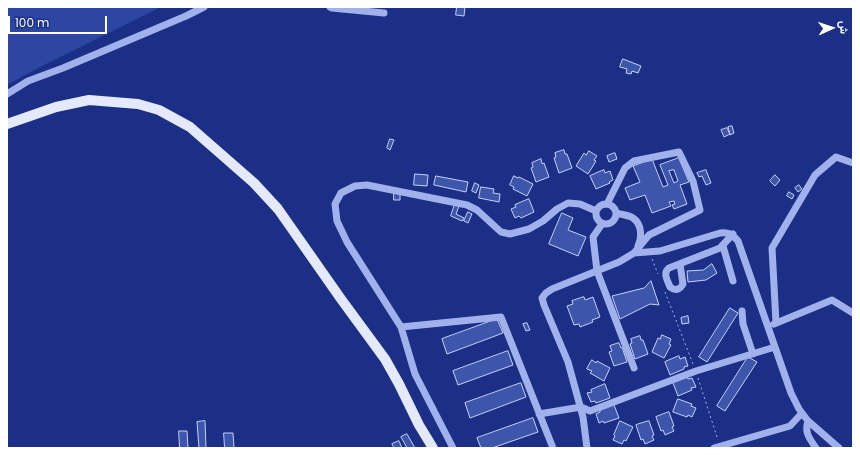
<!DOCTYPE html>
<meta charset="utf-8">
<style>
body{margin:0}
#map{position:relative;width:860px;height:455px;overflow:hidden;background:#1a2f85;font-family:Poppins,Vazirmatn,sans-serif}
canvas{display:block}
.frame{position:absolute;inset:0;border:8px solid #fff;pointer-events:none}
.north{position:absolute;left:812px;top:8px;width:40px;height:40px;-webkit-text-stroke:3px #1a2f85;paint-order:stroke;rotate:87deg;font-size:11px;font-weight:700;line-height:16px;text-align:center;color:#fff}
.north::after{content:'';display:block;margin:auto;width:14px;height:18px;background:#fff;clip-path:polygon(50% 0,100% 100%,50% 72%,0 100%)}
.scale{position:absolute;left:8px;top:16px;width:99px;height:18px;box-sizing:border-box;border:2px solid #fff;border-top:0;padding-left:5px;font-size:12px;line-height:14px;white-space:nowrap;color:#fff;-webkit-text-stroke:3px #1a2f85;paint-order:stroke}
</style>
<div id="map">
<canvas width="860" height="455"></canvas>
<div class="frame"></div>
<div class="north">ش</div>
<div class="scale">100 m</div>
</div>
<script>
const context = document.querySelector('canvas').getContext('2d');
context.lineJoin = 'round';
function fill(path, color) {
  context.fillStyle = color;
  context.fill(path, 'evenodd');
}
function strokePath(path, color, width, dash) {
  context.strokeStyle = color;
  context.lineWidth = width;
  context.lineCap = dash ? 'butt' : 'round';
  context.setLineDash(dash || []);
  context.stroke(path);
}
fill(new Path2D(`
 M7 7H161L36 69 7 85Z`), '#2d46a3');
const building = new Path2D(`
 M457 7H465L464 16 456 15Z
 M623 59 641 66 638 73 632 71 631 74 626 73 627 69 620 67Z
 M732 126 734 133 730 135 728 127Z
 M727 128 730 134 724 137 721 130Z
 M390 139 394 140 390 150 387 148Z
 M564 150 565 154H567L572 168 559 173 554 158 556 157 555 153Z
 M589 151 597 156 594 160 596 161 588 174 576 166 584 153 586 155Z
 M615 153 617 159 609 162 607 156Z
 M679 158 689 182 680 185 687 204 674 209 672 205 675 204 674 201 669 202 671 206 652 213 645 195 630 200 625 188 640 182 633 166 652 159 663 187 668 185 660 165ZM674 170 678 181 674 183 669 171Z
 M541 159 542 164 544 163 549 177 536 182 531 168 533 167 532 163Z
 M604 170 605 173 610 171 613 180 609 182 610 183 596 189 590 176Z
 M706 170 711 183 706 185 702 176 699 177 697 173Z
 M415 174 428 175 427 186 414 185Z
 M775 175 780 180 775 186 770 181Z
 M436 176 468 182 466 192 434 185Z
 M514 176 518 178 519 177 533 184 527 196 513 189 514 187 510 185Z
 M475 183 479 185 476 193 472 191Z
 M799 185 802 189 798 192 795 188Z
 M481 187 494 189 493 193 500 194 499 202 479 198Z
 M789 192 794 195 792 199 787 196Z
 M394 193 400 194V200H394Z
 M529 199 534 212 521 218 519 216 515 218 511 209 516 207 515 205Z
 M455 204 459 206 456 214 464 218 462 221 451 216Z
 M468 212 472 214 468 223 464 221Z
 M562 213 573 218 568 230 586 237 578 256 549 244Z
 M712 264 717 273 706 280 688 282 687 271 703 270Z
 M651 281 659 305 650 304 620 319 612 296 644 288Z
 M584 297 585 300 593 297 600 317 592 320 593 322 580 327 579 324 574 325 567 306 573 304 572 301Z
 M730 308 738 313 707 362 699 357Z
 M688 316 689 323 682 324 681 318Z
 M497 319 503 333 447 354 442 339Z
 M527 323 530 330 526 331 523 324Z
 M662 335 671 339 669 344 671 345 664 358 652 352 658 338 660 339Z
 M640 336 641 340H643L648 354 635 359 630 344 632 343 631 339Z
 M619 343 621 348 622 347 627 362 614 366 609 352 612 351 610 346Z
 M508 351 513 365 458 385 453 371Z
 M679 356 680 359 685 357 688 366 684 367V369L670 375 665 362Z
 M748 357 757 362 725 411 717 406Z
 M592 360 596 363 597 361 610 368 604 381 590 373 592 371 587 369Z
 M687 377 688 379 692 378 696 387 691 388 692 390 678 396 673 383Z
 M521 383 526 397 470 418 465 403Z
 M605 384 610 398 596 403 595 401 591 402 587 393 592 392 591 390Z
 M678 399 692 404 691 406 696 408 692 417 688 415 687 417 673 412Z
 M614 405 619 418 604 423 603 421 599 423 596 414 600 412V410Z
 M669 412 674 426 672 427 674 431 665 435 663 430 661 431 656 417Z
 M533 418 538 432 492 448H481L477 438Z
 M205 421 206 448H199L197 422Z
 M620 421 633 427 626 441 624 440 622 444 613 440 615 436 614 435Z
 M649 421 654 435 652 436 654 440 645 444 643 439 641 440 636 425Z
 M179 431H187L188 448H180Z
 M224 433H233L234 448H225Z
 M407 434 415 448H407L401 437Z
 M399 441 402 448H394L392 444Z`);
fill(building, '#3e55ac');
strokePath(building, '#c6d1f9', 1);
strokePath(new Path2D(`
 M652 259 658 274
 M665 292 693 364
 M698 378 718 440`), '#a1b1ec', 1, [2, 3]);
strokePath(new Path2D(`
 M330 7 332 8 384 13
 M7 94 28 81 63 68 186 16 204 7
 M596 214a10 10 0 1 1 20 0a10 10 0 1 1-20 0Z
 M607 204 625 168 634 161 679 152 693 181 700 210 649 235 634 253
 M617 213C622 215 629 215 633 218 642 224 642 237 638 246
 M602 224 593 237 597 271 634 368
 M723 246 733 281
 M680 264 683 284C680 290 675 291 670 287 668 281 662 273 669 268L720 248 733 234
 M742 311 743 324 753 354
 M776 323 772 248 815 175 836 157 853 163
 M774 324 832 300 853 313
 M401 327 501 317 553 448
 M539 414 581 407 590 411 696 371 775 347
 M808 421C804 433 810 439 816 448
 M453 448 415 374 401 327 347 242 337 221 335 204 341 193 355 186 367 185 467 205 477 210 501 232 510 234 529 229 543 221 557 209 568 203 580 204 596 211
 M587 448 583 417 568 362 544 305 542 298 546 293 552 289 619 262 634 253 660 251 720 233C729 232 732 234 738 241L791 393 799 409 808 421 839 448
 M714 448 790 426 802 413`), '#a1b1ec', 7);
strokePath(new Path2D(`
 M7 124 56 107 89 100 138 104 159 110 190 127 254 183 278 209 341 299 385 359 399 384 419 425 433 448`), '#e5e9ff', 10);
</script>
